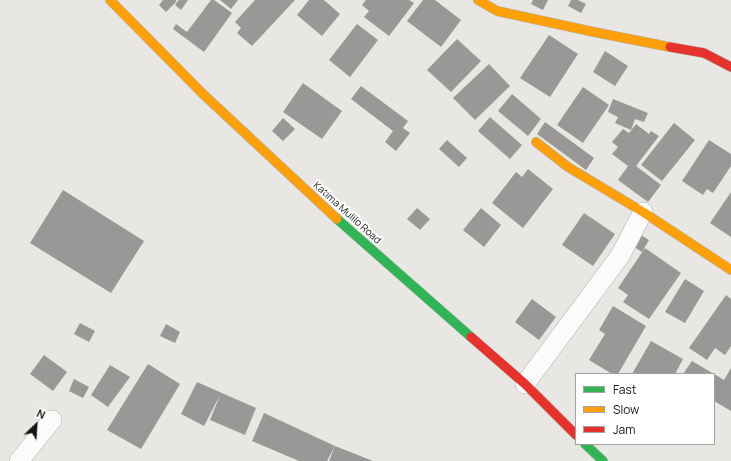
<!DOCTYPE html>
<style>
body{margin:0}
#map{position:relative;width:731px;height:461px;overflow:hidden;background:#e8e7e3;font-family:Manrope,sans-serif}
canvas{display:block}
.legend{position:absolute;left:575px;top:373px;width:140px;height:72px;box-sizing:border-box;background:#fff;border:1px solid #a2a1a1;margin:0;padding:5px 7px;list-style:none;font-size:12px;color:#161513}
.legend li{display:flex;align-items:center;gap:8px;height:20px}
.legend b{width:20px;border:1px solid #a2a1a1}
.north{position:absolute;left:16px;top:405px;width:40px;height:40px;-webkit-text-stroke:3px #fff;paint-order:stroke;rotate:25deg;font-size:11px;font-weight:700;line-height:16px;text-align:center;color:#161513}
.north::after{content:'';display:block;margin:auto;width:14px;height:18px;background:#161513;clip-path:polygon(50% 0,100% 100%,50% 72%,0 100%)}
</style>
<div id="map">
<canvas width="731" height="461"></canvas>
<ul class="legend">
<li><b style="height:5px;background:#30b455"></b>Fast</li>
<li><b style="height:5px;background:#ff9f0a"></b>Slow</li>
<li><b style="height:5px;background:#e5322d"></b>Jam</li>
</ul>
<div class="north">N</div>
</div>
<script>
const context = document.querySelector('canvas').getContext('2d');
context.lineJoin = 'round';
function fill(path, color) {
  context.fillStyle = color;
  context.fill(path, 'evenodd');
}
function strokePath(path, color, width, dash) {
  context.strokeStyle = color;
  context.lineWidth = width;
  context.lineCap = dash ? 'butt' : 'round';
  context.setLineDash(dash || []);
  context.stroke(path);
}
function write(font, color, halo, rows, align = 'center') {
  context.font = font + ' Manrope,sans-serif';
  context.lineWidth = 4;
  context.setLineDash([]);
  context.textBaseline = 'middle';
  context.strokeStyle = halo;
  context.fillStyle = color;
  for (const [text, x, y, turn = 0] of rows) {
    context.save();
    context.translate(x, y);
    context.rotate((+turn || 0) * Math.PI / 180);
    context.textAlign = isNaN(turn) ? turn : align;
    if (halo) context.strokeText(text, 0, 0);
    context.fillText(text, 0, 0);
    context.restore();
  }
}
fill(new Path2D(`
 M163 0H175L177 1 166 12 159 5Z
 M179 0H188L181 10 175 5Z
 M211 0H214L232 13 204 52 173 29 176 24 187 32Z
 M220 0H238L231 9Z
 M255 0H295L252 46 237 33 241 28 235 22Z
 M309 0H324L340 14 322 36 297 15Z
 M366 0H409L414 3 389 36 364 17 369 11 362 5Z
 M423 0H435L461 20 441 47 407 21Z
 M533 0H548L543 10 531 4Z
 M571 0H578L586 4 581 13 568 6Z
 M357 24 378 40 350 77 329 60Z
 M549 35 578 54 550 97 520 78Z
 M457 39 481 61 451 92 427 70Z
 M605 51 628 66 615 86 593 72Z
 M489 64 510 86 475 120 453 98Z
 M303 83 342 111 322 139 283 112Z
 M361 86 408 121 403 128 410 133 396 151 385 142 393 131 351 99Z
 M583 87 609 105 583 143 557 125Z
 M512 94 541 119 528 136 498 111Z
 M613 99 648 113 644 122 635 119 631 130 615 123 618 117 608 112Z
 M490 117 522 145 510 159 478 131Z
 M283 118 295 129 283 141 272 131Z
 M545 122 594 158 586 170 537 134Z
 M674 123 695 140 662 181 641 165Z
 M636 124 649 134 651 131 659 136 636 166 661 185 648 202 618 180 628 166 612 154 618 147 612 142 623 129 629 133Z
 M447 140 467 158 459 167 439 149Z
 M709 140 731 154V166L713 193 707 189 703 195 682 181Z
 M528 169 553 189 523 228 492 203 516 172 522 177Z
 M63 190 144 241 111 293 30 243Z
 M731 192V237L710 223Z
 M417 208 430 219 420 230 407 219Z
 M481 208 501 225 484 247 463 230Z
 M584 213 615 234 593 266 562 245Z
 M641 235 649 240 642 252 634 247Z
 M645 248 681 273 649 319 623 302 628 295 618 288Z
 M685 279 704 291 685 323 665 312Z
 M726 295 731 299V346L725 355 715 348 707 360 689 348Z
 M532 299 556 317 539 340 515 322Z
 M613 306 646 326 618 374H612L589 360 605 334 599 330Z
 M80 323 95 331 89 342 74 334Z
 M166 324 180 332 175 343 160 336Z
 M651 341 683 359 675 374H632Z
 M44 355 67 372 53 391 30 374Z
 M692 361 714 374H683Z
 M148 364 180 384 141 449 107 430Z
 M110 365 130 377 108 407 91 395Z
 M731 368V411L714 401V374L724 380Z
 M74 379 89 387 83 398 69 391Z
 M197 382 256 408 245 435 210 420 220 395 204 426 181 414Z
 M264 413 335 446 373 461H329L335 446 327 461H299L252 441Z`), '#999897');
const street = new Path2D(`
 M525 384 620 256 643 212
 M19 461 52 420`);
const fast = new Path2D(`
 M337 219 471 337
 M585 444 603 461`);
const slow = new Path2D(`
 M110 0 203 94 337 219
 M478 0 497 11 594 32 670 47
 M536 142 568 167 643 212 731 270`);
const jam = new Path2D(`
 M670 47 704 53 731 67
 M471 337 525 384 576 435`);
strokePath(street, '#b0afac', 20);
strokePath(fast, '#b0afac', 10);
strokePath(slow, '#b0afac', 10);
strokePath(jam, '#b0afac', 10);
strokePath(street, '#fcfbfb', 19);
strokePath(fast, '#30b455', 9);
strokePath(slow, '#ff9f0a', 9);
strokePath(jam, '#e5322d', 9);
write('10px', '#161513', '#fff', [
 ["Katima Mulilo Road",347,213,42]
]);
</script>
